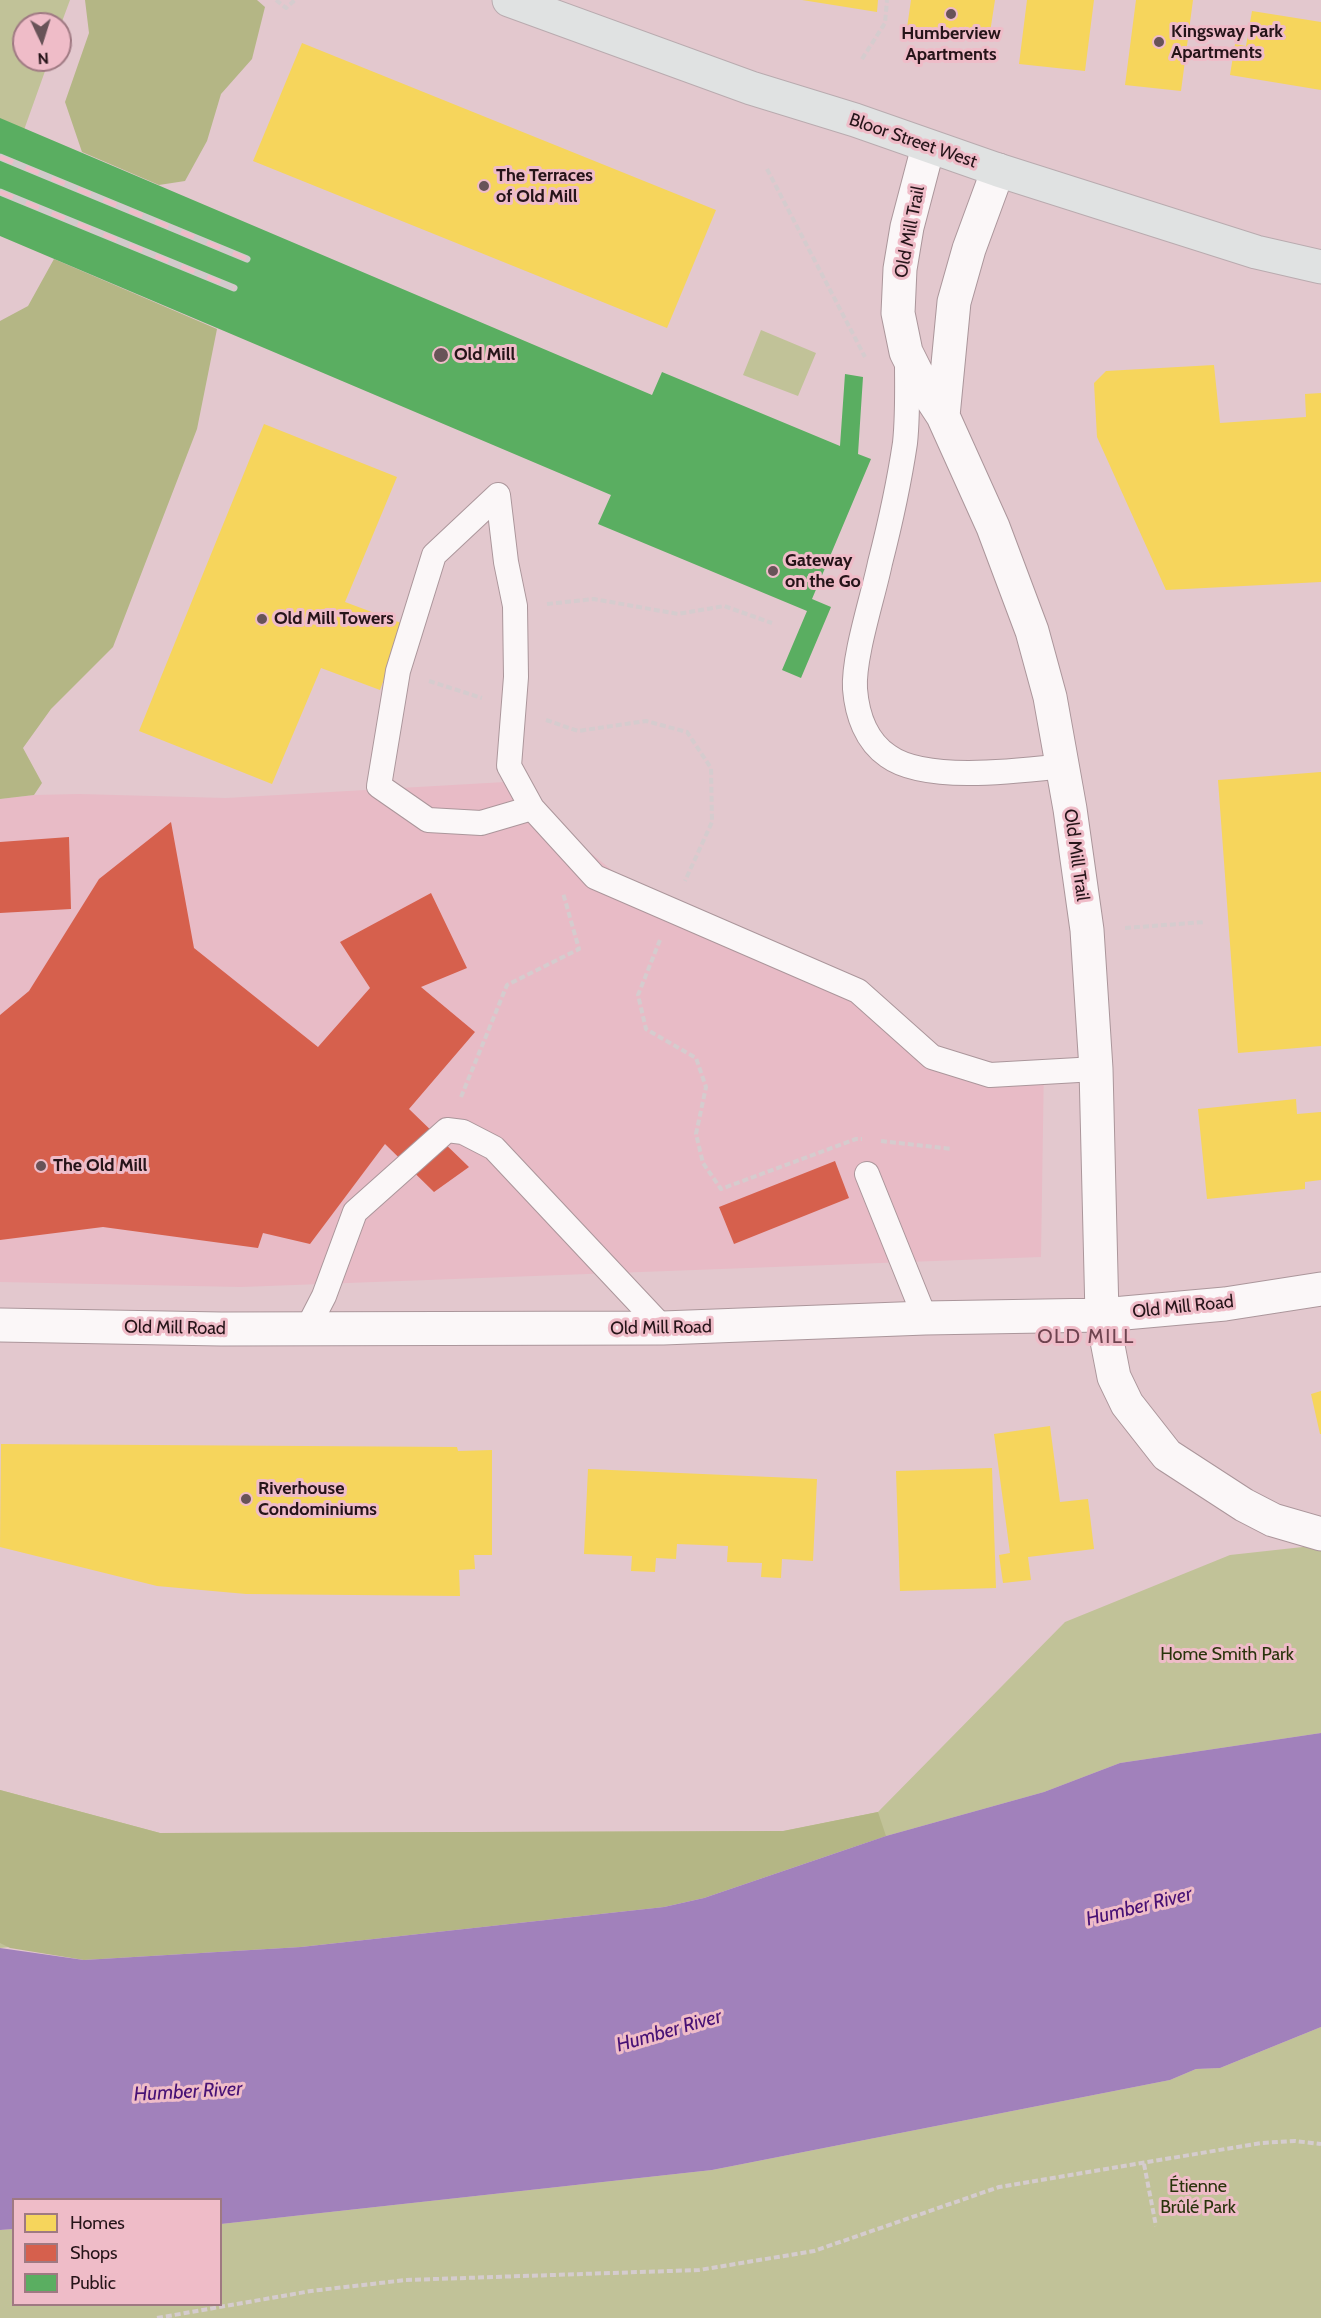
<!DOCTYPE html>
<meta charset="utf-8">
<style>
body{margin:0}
#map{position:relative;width:1321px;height:2318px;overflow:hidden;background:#e3c8ce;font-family:Cabin,sans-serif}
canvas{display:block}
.legend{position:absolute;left:12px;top:2198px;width:210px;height:108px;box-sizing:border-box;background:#efbcc8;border:2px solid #9f7982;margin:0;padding:8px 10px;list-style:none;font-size:18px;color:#261419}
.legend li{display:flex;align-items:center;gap:12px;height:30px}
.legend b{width:30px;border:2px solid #9f7982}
.north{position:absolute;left:12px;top:12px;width:60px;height:60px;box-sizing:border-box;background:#efbcc8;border:2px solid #9f7982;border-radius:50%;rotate:176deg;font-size:16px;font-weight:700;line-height:24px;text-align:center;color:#261419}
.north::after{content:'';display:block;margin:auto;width:21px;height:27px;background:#685358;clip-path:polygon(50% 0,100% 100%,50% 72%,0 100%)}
</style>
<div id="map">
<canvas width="1321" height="2318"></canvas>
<ul class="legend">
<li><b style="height:16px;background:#f6d55c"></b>Homes</li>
<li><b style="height:16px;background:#d6604d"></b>Shops</li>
<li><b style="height:16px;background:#5aae61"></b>Public</li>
</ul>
<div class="north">N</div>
</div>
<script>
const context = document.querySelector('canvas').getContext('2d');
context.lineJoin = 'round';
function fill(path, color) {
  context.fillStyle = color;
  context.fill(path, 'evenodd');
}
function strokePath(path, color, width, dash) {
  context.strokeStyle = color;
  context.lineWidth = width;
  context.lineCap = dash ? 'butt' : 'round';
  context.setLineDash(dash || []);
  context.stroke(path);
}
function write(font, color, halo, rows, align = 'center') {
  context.font = font + ' Cabin,sans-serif';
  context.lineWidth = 6;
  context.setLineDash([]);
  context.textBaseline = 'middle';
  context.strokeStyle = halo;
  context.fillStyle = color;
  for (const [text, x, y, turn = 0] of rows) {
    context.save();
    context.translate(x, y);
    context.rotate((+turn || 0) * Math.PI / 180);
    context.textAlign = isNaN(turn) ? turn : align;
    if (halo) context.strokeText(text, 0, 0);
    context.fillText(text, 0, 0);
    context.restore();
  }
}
fill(new Path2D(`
 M505 782 643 896 836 981 962 1068 1044 1062 1041 1257 241 1287 0 1282V799L34 795 79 794 226 798Z`), '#e8bbc6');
fill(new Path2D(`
 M0 0H70L60 27V24H24V60H49L0 197Z
 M761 330 816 353 798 396 743 375Z
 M1321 1545V1733L1120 1763 1044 1792 886 1836 821 1857 0 1948V1790L160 1833 784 1831 878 1812 1065 1622 1230 1555Z
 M1321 2027V2318H0V2230L13 2229 14 2304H220L221 2224 712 2170 1170 2080 1196 2069 1220 2068Z`), '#c1c298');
fill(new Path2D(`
 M85 0H257L265 7 252 59 221 94 207 141 185 181 159 185 82 152 65 102 89 33Z
 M54 259 217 329 197 429 113 647 51 709 23 748 42 783 34 795 0 799V321L28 306Z
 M0 1790 160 1833 783 1831 878 1812 886 1836 704 1898 664 1907 301 1947 84 1960 10 1948 0 1943Z`), '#b4b685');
fill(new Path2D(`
 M1321 1733V2027L1220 2068 1196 2069 1170 2080 712 2170 221 2224 220 2200H14L13 2229 0 2230V1948L84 1960 301 1947 664 1907 704 1898 886 1836 1044 1792 1120 1763Z`), '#a181bb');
fill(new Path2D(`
 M802 0H878L877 12Z
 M911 0H995L989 39 907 28Z
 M1027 0H1094L1085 71 1019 64Z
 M1136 0H1193L1181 91 1125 85Z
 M1252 11 1321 22V90L1230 75 1235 44 1246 46Z
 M302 43 716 210 667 328 253 161Z
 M1214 365 1220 423 1306 417 1305 394 1321 393V582L1166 590 1097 437 1094 383 1106 371Z
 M264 424 397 477 345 602 404 624 380 690 321 668 272 784 139 731Z
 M1321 772V1046L1238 1053 1218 780Z
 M1296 1099 1297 1114 1321 1112V1180L1305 1182V1189L1207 1199 1198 1109Z
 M1321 1391V1434H1320L1311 1394Z
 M1050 1426 1060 1502 1088 1499 1094 1549 1028 1557 1031 1580 1003 1583 999 1555 1010 1553 994 1434Z
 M1 1444 457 1447 458 1451 492 1450V1555H474L475 1569 459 1570 460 1596 246 1594 157 1586 0 1547Z
 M992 1468 996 1588 900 1591 896 1471Z
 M588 1469 817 1479 813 1561 782 1559 781 1578 761 1577 762 1563 727 1562 728 1546 677 1544 676 1559 656 1558 655 1572 631 1571 632 1556 584 1554Z`), '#f6d55c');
fill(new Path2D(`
 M171 822 194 948 318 1047 370 988 340 942 431 893 467 968 421 987 475 1032 409 1109 469 1167 434 1192 385 1144 310 1244 263 1233 258 1248 103 1227 0 1240V1015L29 991 99 879Z
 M69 837 71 909 0 913V842Z
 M835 1161 849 1198 734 1244 719 1207Z`), '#d6604d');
fill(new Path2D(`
 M0 118 652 395 662 372 840 446 845 374 863 377 858 454 871 459 812 599 831 607 801 678 782 670 807 611 598 524 611 495 0 236Z`), '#5aae61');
const service = new Path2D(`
 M907 360C907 388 908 415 905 443 899 483 890 524 880 563 873 597 853 657 855 689 857 714 866 741 888 756 925 783 1018 771 1063 766
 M532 808 481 823 428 820 379 786 398 671 434 555 498 495 506 562 515 606 516 677 509 766 532 808 595 877 858 991 932 1057 990 1075 1096 1069
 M867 1174 925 1318
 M307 1329 324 1296 355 1212 447 1130 463 1132 494 1148 663 1328`);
const minor = new Path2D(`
 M928 147 907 227 900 269 898 313 906 352 922 384 943 416 993 527 1032 631 1050 697 1070 809 1087 930 1096 1069 1102 1315 1114 1377 1127 1404 1167 1455 1244 1505 1273 1520 1321 1534
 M943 416 954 302 969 249 998 170
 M0 1325 221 1329 663 1328 925 1318 1102 1315 1225 1304 1321 1289`);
const primary = new Path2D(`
 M509 0 751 88 855 120 998 170 1256 252 1321 267`);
strokePath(service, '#ab969b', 26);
strokePath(minor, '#ab969b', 35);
strokePath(primary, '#b9abaf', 35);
strokePath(new Path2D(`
 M276 0 286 8 295 0
 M862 59 885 23 887 0
 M767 169 865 357
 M547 604 594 599 678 614 724 606 772 623
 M429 681 482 698
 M546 720 578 731 646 721 687 732 711 768 712 822 685 881
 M1125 928 1205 922
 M660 940 638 995 646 1029 696 1058 706 1087 696 1134 703 1163 721 1189 856 1139H862
 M461 1097 507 985 579 949 563 893
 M881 1141 952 1149
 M1144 2164 1156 2226
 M157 2318 311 2291 406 2280 699 2270 814 2251 999 2187 1261 2143 1295 2141 1321 2144`), '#d5ccce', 4, [6, 3]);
strokePath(service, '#fbf7f8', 24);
strokePath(minor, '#fbf7f8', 33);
strokePath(primary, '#e0e2e2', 33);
const rail = new Path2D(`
 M0 157 247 259
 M0 192 234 288`);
strokePath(rail, '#d2cacb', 7);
strokePath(rail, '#efbcc8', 4.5, [14]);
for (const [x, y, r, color] of [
 [951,14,6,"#685358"],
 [1159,42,6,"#685358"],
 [484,186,6,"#685358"],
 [441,355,8,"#685358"],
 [773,571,6,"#685358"],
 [262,619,6,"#685358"],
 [41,1166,6,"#685358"],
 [246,1499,6,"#685358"]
]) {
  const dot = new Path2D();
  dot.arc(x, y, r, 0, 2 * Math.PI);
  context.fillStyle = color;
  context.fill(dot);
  strokePath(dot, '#efbcc8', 2);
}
write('bold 18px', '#261419', '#efbcc8', [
 ["Kingsway Park",1171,32],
 ["Apartments",1171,53],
 ["Humberview",951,34,"center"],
 ["Apartments",951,55,"center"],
 ["The Terraces",496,176],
 ["of Old Mill",496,197],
 ["Old Mill",454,355],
 ["Gateway",785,561],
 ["on the Go",785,582],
 ["Old Mill Towers",274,619],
 ["The Old Mill",53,1166],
 ["Riverhouse",258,1489],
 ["Condominiums",258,1510]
], 'left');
write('18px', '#261419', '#efbcc8', [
 ["Bloor Street West",913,141,19],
 ["Old Mill Trail",910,232,-79],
 ["Old Mill Trail",1076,855,82],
 ["Old Mill Road",1183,1307,-6],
 ["Old Mill Road",175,1328,1],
 ["Old Mill Road",661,1328,-1]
]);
write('18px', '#29330b', '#efbcc8', [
 ["Home Smith Park",1227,1655],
 ["Étienne",1198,2187],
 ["Brûlé Park",1198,2208]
]);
context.letterSpacing = '1.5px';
write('20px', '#6e434f', '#efbcc8', [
 ["OLD MILL",1086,1337]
]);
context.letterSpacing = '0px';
write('italic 20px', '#471175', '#efbcc8', [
 ["Humber River",1139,1907,-14],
 ["Humber River",669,2031,-16],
 ["Humber River",188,2092,-3]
]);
</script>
